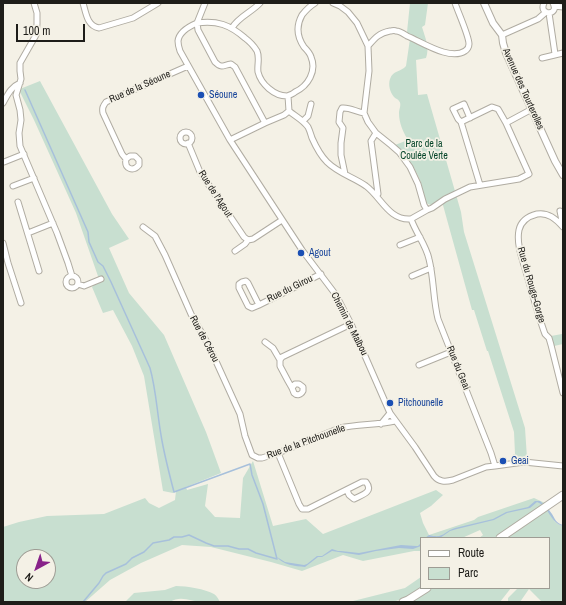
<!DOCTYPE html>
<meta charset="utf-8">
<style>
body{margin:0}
#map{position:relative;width:566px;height:605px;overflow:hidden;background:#f4f1e6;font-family:"Archivo Narrow",sans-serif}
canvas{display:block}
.frame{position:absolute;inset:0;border:4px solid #1e1d19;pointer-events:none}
.legend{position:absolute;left:420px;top:537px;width:130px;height:52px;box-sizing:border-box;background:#f4f1e6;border:1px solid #9e9c94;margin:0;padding:5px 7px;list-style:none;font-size:12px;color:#1e1d19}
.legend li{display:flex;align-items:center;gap:8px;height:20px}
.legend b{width:20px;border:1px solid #9e9c94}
.north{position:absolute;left:16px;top:549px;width:40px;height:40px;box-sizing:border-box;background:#f4f1e6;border:1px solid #9e9c94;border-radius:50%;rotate:220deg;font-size:11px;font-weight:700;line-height:16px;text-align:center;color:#1e1d19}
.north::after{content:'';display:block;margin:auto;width:14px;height:18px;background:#882289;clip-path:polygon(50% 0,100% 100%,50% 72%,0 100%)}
.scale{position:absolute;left:16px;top:24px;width:69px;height:18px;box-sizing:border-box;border:2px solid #1e1d19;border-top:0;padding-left:5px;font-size:12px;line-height:14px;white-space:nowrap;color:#1e1d19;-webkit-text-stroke:3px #f4f1e6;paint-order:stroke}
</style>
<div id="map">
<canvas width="566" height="605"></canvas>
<div class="frame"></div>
<ul class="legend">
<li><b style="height:5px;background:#fff"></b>Route</li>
<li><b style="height:11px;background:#c8dfd0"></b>Parc</li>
</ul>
<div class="north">N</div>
<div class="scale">100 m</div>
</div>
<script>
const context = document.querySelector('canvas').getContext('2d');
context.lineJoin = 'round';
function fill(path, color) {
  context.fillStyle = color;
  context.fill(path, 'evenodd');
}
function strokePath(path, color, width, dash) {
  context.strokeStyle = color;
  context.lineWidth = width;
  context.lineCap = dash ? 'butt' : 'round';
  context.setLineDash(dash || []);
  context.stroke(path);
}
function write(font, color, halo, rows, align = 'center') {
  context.font = font + ' "Archivo Narrow",sans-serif';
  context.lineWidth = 3.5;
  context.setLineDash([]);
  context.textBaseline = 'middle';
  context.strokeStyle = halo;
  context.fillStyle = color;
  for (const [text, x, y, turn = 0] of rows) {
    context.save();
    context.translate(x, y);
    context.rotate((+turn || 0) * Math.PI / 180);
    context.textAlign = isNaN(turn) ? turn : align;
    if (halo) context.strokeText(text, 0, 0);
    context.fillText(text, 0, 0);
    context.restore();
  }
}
fill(new Path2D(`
 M410 3H428L425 25 422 27C425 37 430 48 426 58L416 60 418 95 427 94 461 212 464 232 525 428 527 458 514 459 513 454H515L514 432 488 351H487L474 310H472L441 198C437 201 433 207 428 204 422 201 423 189 421 183 417 171 409 160 401 150H399L395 145 408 140C403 132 399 123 399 113 399 109 402 104 399 101 398 99 396 99 394 97 390 92 388 85 390 79 393 70 401 72 406 66L410 39 406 37 407 32Z
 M40 81 112 214 129 239 109 248 129 293 164 335 206 432 221 473 186 487 187 490 208 484 205 506 215 517 240 518 243 478 253 461 273 526 306 519 323 534 436 490 443 495 431 506 420 513 423 523 429 535 474 520 478 517 534 498 545 503 495 538H479L483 535 480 530 462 538H421V551H414L363 561 343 555 302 571 271 562 211 547 182 545 141 563 110 580 85 602H3V527L19 522 47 516 104 514 145 498 149 503 159 508 175 500 176 491 173 493 163 491 144 376 132 346 113 310 103 313 92 287 99 279 76 213 34 120 20 92V89ZM24 557H48V581H24Z
 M562 334 563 344 554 346 551 336Z
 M546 509C553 516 552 523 563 526V602H542L529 589 520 602H508V598L517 589 516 588H549V538H505Z
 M421 577V588C414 593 408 598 399 600 387 604 363 602 349 602L405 588Z
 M176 586C187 586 205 589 214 594 217 596 219 600 220 602 214 602 207 603 201 602 191 601 180 595 170 602H125L134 593 165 590Z
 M432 588H511L500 602H412Z`), '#c8dfd0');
fill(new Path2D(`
 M535 501H540C544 505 549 509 552 514 555 519 556 523 563 525V526C550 523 549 506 537 502L530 508 507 513 494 520 457 529 450 531 440 538H425L429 535C444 539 443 532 455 528L493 519 506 512 528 507Z
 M421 543V546L413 549 399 548 376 551 359 555 332 551 322 557H318L305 567C295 566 283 565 277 557L285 562 304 565 307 564 317 556H322L332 549 338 551H341L359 553 401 545 416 546H418Z`), '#a7c0db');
strokePath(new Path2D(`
 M25 90 88 232 89 242 98 262 103 266 111 282 150 368C156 389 157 412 161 435 164 454 169 473 174 492L250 464 252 475 263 504 277 559
 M83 602 99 583 103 576 106 573 126 564 132 558 144 552 153 543 169 540 174 537H182L189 535 206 543 214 546H228L239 549H248L256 553 277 559`), '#a7c0db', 1.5);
const minor = new Path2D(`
 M34 3 37 13V24L36 35 20 63V71L21 79 16 95 20 110 21 120 19 133 20 146 57 233 68 263 72 276
 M83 3C86 13 87 26 99 28L133 18 158 3
 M205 3 197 23C190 26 179 32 178 41 178 44 179 48 180 51L230 140 302 250 336 295 351 324 390 413 415 447 434 476C439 482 445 482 453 480L486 467 495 466 524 462 563 466
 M333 3 340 6 348 12 357 23 368 46 369 71 364 113 368 122 376 133 391 145 399 152 410 167 418 184 424 205 427 210
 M544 3C538 16 560 16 553 3
 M554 6 563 7
 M549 13 555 54
 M232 28C238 17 252 12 260 3
 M502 35 538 19 546 12
 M368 46C375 38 379 33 390 31 392 31 394 30 396 31 400 31 404 34 407 36 422 42 450 61 465 51 467 50 469 47 469 44 469 36 458 12 455 3
 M542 58 563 53
 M3 103C8 94 11 87 20 83
 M289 111C295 116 303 120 308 127 310 131 311 135 312 138 316 147 320 155 327 162 338 173 353 177 366 186 381 197 389 221 411 219
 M303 121 308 116 311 104
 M461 122 458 119 453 109 464 104 470 118
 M265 123 235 67 231 64C223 65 222 69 215 62L198 30 197 23C217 20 230 25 245 38 249 41 254 46 257 51 260 58 257 65 258 72 261 84 274 96 287 96 290 95 293 94 295 92 308 86 317 71 311 57 310 53 307 50 304 47 297 37 296 26 302 15 306 10 310 6 315 3
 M506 123 532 109
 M180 138a6 6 0 1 1 12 0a6 6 0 1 1-12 0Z
 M376 133 371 141 378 194 376 195
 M230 140 265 123 284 115 289 111 288 96
 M188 143 200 172 244 237 248 240 253 239 282 220
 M126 159 130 156H135L139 160V165C133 172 124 169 126 159L122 154 103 113C102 108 103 106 106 102L188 66
 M4 162 24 154
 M345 174 341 155V143L343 128 339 122 340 112 342 108C350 107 356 112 364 113
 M13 186 34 178
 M18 202 39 271
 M560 211 563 226
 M411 219 427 210 432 208 445 199 470 187 519 179 529 174 506 123 498 109 492 107 461 122 480 185
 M411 219C416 233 426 245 429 259 434 279 433 299 438 319L491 453 495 466
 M143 227 155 236 165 255 191 314 209 346 240 414 245 436 252 455 258 458H262L278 453 340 428C358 424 377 425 395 421
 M563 227C556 219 548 212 537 214 529 216 521 221 519 230 516 244 523 261 527 275 533 295 538 315 545 334L549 338 551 345 563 393
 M28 233 53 223
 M3 243 8 263 21 303
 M400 245 420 237
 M235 251 245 244 248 240
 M66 282a6 6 0 1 1 12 0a6 6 0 1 1-12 0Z
 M412 276 431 268
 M78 284 84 286 101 279
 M259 305 248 283 246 281 242 282 239 284V288L248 306 252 308 259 305 321 274
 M265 342 273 348 280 360 282 357 351 324
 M280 360V366L288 381 292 388 294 393C297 396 301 395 303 391V387L299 384H295L292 388
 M419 365 451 352
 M381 424 390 413
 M278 453 299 504 302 509H308L362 482H366C374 492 362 495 354 499L349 495 347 490`);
const tertiary = new Path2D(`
 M484 3 493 23 502 35 503 43 506 53 555 161 563 175`);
const secondary = new Path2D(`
 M500 538 563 495
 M403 602 408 600 427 588`);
strokePath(minor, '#b0aca2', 7);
strokePath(tertiary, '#b0aca2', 8);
strokePath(secondary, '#b0aca2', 9);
strokePath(minor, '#fff', 5);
strokePath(tertiary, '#fff', 6);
strokePath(secondary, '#fff', 7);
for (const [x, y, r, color] of [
 [201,95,4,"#1a4fb4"],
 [301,253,4,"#1a4fb4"],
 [390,403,4,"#1a4fb4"],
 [503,461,4,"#1a4fb4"]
]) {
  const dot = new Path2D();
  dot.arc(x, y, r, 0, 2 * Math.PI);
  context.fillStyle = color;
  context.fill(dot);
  strokePath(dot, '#f4f1e6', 1.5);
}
write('10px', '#1e1d19', '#f4f1e6', [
 ["Rue de la Séoune",140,87,-24],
 ["Avenue des Tourterelles",523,89,66],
 ["Rue de l'Agout",215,194,57],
 ["Rue du Rouge-Gorge",531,285,74],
 ["Rue du Girou",290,289,-26],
 ["Chemin de Malbou",349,324,63],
 ["Rue de Cérou",204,339,62],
 ["Rue du Geai",458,368,68],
 ["Rue de la Pitchounelle",306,442,-20]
]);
write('10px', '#164399', '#f4f1e6', [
 ["Séoune",209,95],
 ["Agout",309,253],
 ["Pitchounelle",398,403],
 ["Geai",511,461]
], 'left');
write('10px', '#054529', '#f4f1e6', [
 ["Parc de la",424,144],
 ["Coulée Verte",424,156]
]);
</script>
